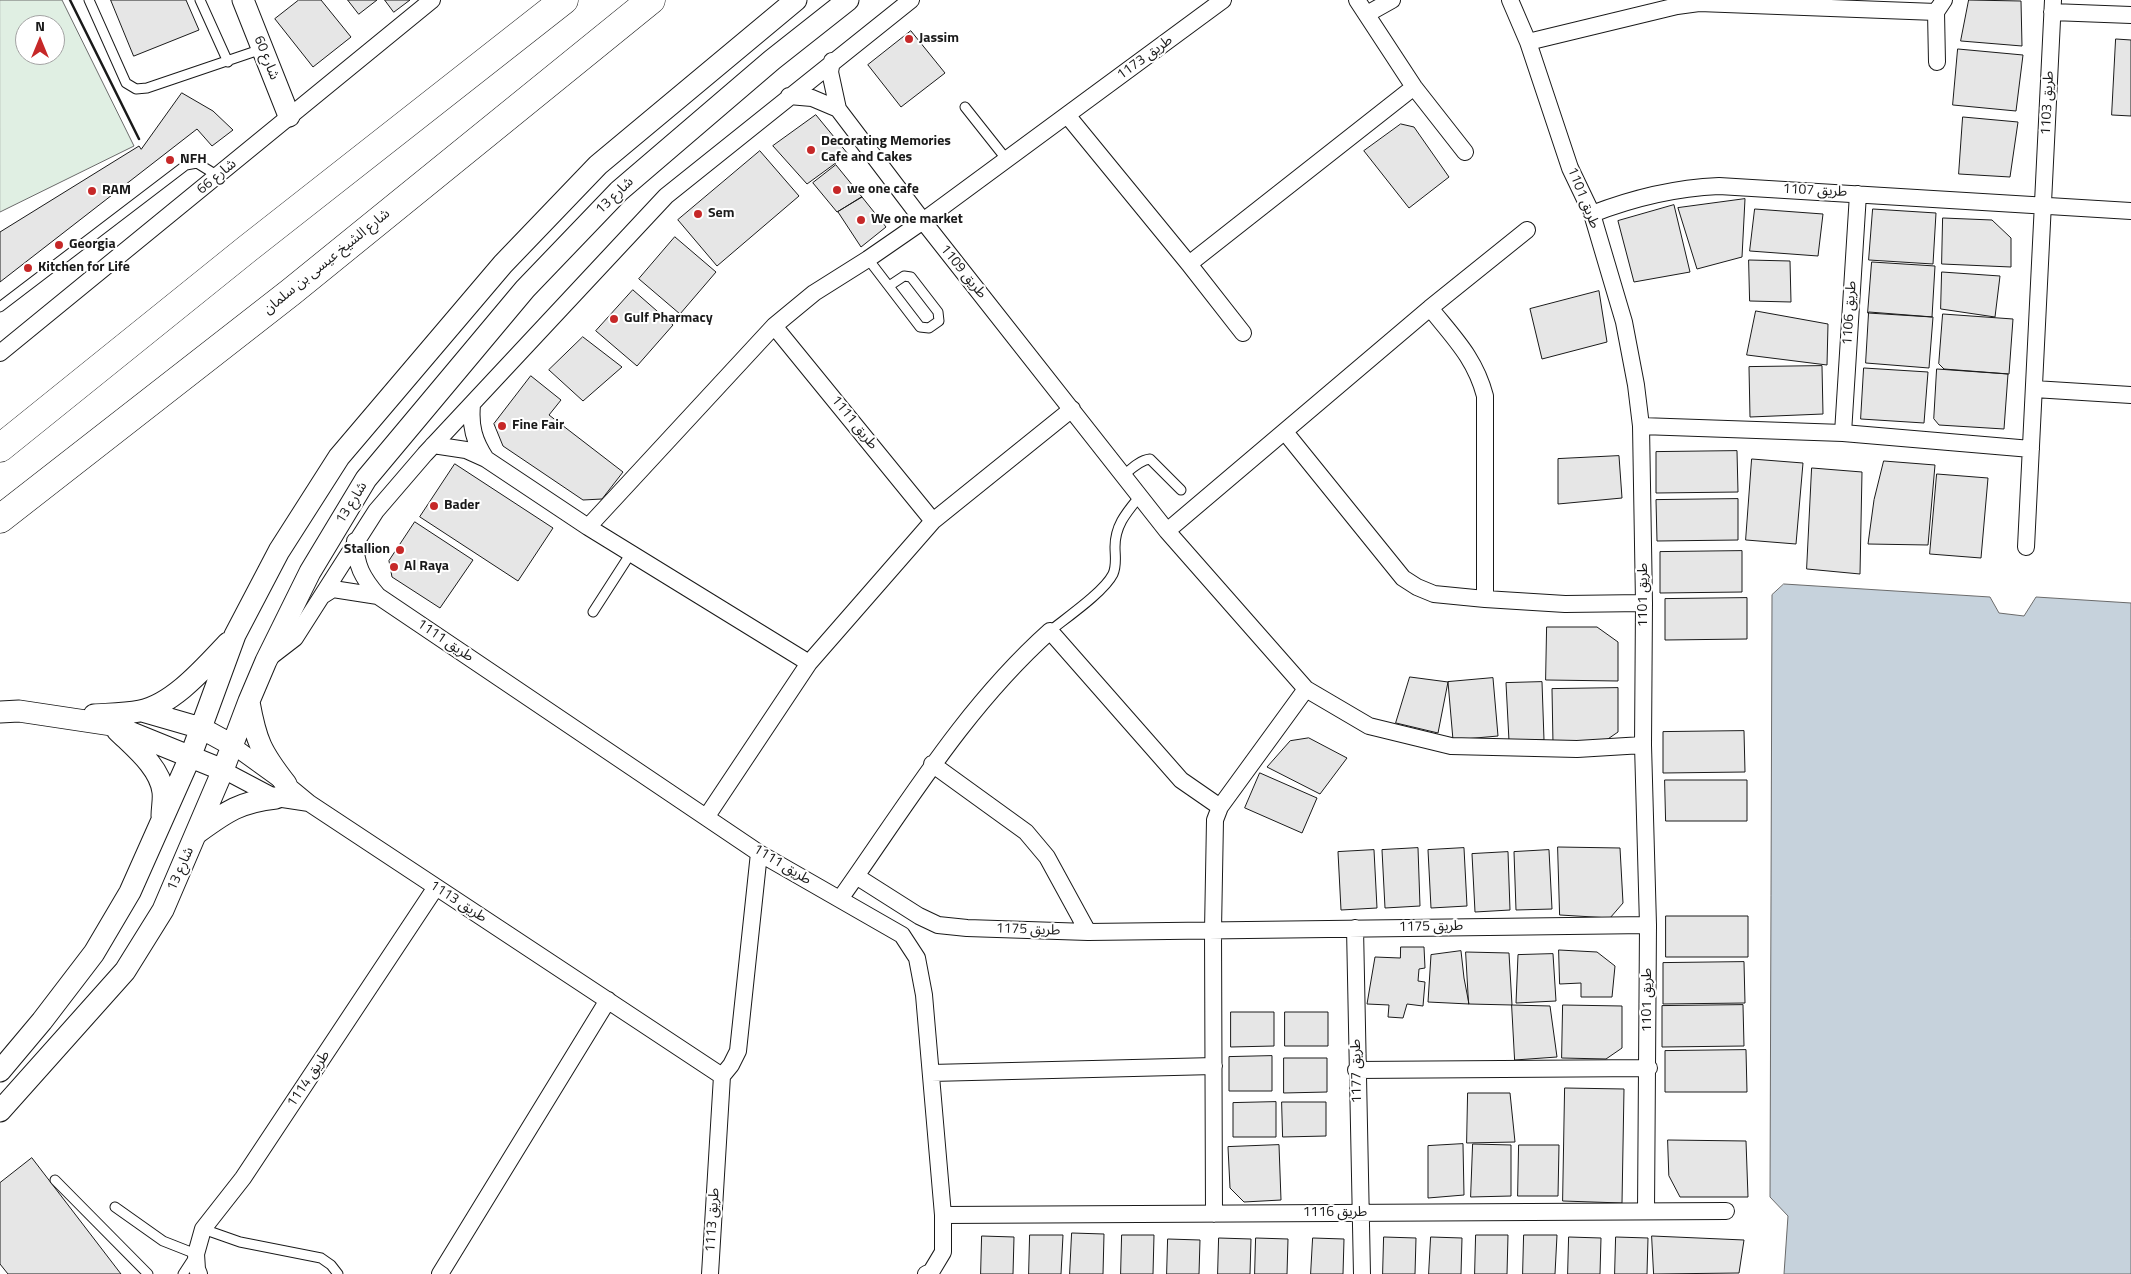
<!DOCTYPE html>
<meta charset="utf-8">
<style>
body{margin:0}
#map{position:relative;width:2131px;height:1274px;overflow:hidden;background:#fff;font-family:"Titillium Web",sans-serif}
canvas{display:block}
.north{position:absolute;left:15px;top:15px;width:50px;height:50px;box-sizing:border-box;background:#fff;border:1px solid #a3a3a3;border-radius:50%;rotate:0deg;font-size:14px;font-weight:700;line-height:20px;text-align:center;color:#1a1a1a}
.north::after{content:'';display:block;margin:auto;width:18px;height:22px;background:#c62828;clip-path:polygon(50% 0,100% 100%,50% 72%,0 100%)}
</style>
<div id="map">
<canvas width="2131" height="1274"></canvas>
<div class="north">N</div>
</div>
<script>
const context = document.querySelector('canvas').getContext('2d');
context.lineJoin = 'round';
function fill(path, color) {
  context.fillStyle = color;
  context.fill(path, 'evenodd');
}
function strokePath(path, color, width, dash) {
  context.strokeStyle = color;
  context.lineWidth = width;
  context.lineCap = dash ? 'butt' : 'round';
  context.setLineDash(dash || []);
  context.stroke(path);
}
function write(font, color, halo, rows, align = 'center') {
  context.font = font + ' "Titillium Web","Noto Sans Arabic",sans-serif';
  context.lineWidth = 4;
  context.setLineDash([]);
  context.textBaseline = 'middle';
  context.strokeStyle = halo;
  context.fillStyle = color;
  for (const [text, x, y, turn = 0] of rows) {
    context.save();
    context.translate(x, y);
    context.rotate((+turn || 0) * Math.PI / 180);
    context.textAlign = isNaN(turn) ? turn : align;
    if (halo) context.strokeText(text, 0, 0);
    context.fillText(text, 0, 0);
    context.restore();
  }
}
const green = new Path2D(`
 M0 0H62L134 146 0 212ZM25 25H55V55H25Z`);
fill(green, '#e0efe3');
strokePath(green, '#6a6a6a', 1);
const water = new Path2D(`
 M1784 584 1990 597 1999 613 2024 616 2036 597 2131 603V1274H1784L1788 1216 1770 1197 1772 595Z`);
fill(water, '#c6d2dc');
strokePath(water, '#6a6a6a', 1);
const building = new Path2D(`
 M111 0H186L199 30 134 56Z
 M299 0H321L351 37 313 67 275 19Z
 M348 0H377L359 14Z
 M385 0H410L394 12Z
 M1969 0 2021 1 2022 46 1961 41Z
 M911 31 945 73 901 107 868 65Z
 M2116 39 2131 40V116L2112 115Z
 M1958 49 2023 55 2016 111 1953 105Z
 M182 93 213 111 233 130 212 146 197 129 0 282V232L139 146 141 149Z
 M816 115 848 154 807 184 773 146Z
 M1963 117 2018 122 2010 177 1959 174Z
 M1401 124 1414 127 1449 177 1409 208 1364 151Z
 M760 151 799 196 717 266 678 220Z
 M836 165 862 197 837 212 813 183Z
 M862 197 886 227 861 247 838 212Z
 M1745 199 1742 257 1697 269 1678 208Z
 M1674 205 1690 272 1634 282 1618 221Z
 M1755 209 1823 214 1818 256 1750 251Z
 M1873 209 1936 213 1933 264 1869 260Z
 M1943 218 1992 220 2011 238V267L1942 264Z
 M675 237 716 272 680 314 639 279Z
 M1749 260 1790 261 1791 302 1750 301Z
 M1872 262 1935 266 1932 317 1868 313Z
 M1942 272 2000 276 1995 317 1941 309Z
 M633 290 673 325 637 366 596 331Z
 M1599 291 1607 342 1542 359 1530 309Z
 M1756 311 1828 324 1827 365 1747 355Z
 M1869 312 1933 317 1929 368 1866 363Z
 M1943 314 2013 319 2009 374 1944 369 1939 364Z
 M583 337 622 367 583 401 549 370Z
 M1822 366 1823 414 1750 417 1749 367Z
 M1864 368 1928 372 1924 423 1861 419Z
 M1937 369 2008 374 2004 429 1939 425 1934 419Z
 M531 376 561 400 549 415 623 472 602 499 583 500 503 446 494 424Z
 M1737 451 1738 492 1656 493V452Z
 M1619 456 1622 498 1558 504V459Z
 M1752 459 1803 463 1796 544 1746 540Z
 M1884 461 1935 465 1928 545 1868 544 1874 500Z
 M455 464 553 528 518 581 420 517Z
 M1812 468 1862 472 1860 574 1807 569Z
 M1937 474 1988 478 1981 558 1930 554Z
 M1738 499V540L1657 541 1656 500Z
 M415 522 473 560 440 608 392 577 389 561Z
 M1742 551V592L1660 593V552Z
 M1747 598V639L1665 640V599Z
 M1547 627H1597L1618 642V681L1546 680Z
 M1410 677 1448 682 1438 733 1396 723Z
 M1493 678 1498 736 1453 740 1448 682Z
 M1542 682 1544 740 1509 741 1506 683Z
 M1618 688V732L1602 743 1553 744 1552 689Z
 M1744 731 1745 772 1663 773V732Z
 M1309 738 1347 758 1320 794 1267 767 1290 741Z
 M1260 773 1317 798 1302 833 1245 808Z
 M1665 780H1747V821H1666Z
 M1558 847 1620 848 1623 903 1610 918 1560 915Z
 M1418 848 1420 906 1385 908 1382 850Z
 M1464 848 1467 906 1431 908 1428 850Z
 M1374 850 1377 908 1341 910 1338 852Z
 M1549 850 1552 909 1516 910 1514 852Z
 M1508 852 1510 910 1475 912 1472 854Z
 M1666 916H1748V957H1666Z
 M1401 947H1424L1425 968 1419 969 1418 981 1425 982 1423 1006 1407 1004 1403 1018 1388 1017 1389 1005 1367 1004 1375 957 1400 958Z
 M1559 950 1597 952 1615 966 1612 997H1581V983L1560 984Z
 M1461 951 1464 978 1469 1004 1428 1002 1431 955Z
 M1466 952 1509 953 1512 1005 1469 1004Z
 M1553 954 1556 1001 1516 1003 1518 955Z
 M1744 962 1745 1003 1663 1004V963Z
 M1512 1005 1550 1006 1557 1057 1515 1060Z
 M1563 1005 1622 1006V1048L1606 1059 1562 1058Z
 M1743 1005 1744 1046 1662 1047V1006Z
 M1231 1012H1274V1046L1231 1047Z
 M1285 1012H1328V1046H1285Z
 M1746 1050 1747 1092H1665V1051Z
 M1272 1056V1091H1229V1057Z
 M1284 1058H1327V1092L1284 1093Z
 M1565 1088 1624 1089 1622 1203 1563 1201Z
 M1468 1093H1510L1515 1142 1467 1143Z
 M1276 1102V1137H1233V1103Z
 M1282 1102H1326V1136L1283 1137Z
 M1668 1140 1746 1141 1748 1197H1680L1669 1176Z
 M1463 1144 1464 1195 1428 1198V1146Z
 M1473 1144 1511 1145V1196L1471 1197Z
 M1279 1145 1281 1200 1244 1202 1230 1188 1228 1147Z
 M1519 1145H1559L1558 1196H1518Z
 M32 1158 121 1274H8L0 1264V1183Z
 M1072 1233 1104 1234 1103 1274H1070Z
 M1030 1235H1063L1061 1274H1029Z
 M1122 1235H1154L1153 1274H1121Z
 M1476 1235H1508L1507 1274H1475Z
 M1524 1235H1557L1555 1274H1523Z
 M982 1236 1014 1237 1013 1274H981Z
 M1652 1236 1744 1240 1739 1273 1654 1274Z
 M1384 1237 1416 1238 1415 1274H1383Z
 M1431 1237 1462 1238 1461 1274H1429Z
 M1569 1237 1601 1238 1600 1274H1568Z
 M1616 1237 1648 1238 1647 1274H1615Z
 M1219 1238 1251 1239 1250 1274H1218Z
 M1256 1238 1288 1239 1287 1274H1255Z
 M1313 1238 1344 1239 1343 1274H1311Z
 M1168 1239 1200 1240 1199 1274H1167Z`);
fill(building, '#e6e6e6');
strokePath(building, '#1a1a1a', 1);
const service = new Path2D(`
 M89 0 126 83 136 89 147 88 262 49
 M200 0 228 62
 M965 107 1007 160
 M868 259 920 327 929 328 939 321 938 312 911 277 904 276 889 286
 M0 307 186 165 197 163 218 176
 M1124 475C1131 469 1140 460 1150 459L1181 490
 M593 612 631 553
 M1050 631C1066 618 1104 592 1113 574 1117 565 1115 556 1115 547 1115 525 1127 512 1140 496
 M55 1180 148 1274
 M115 1207 163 1241 196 1254 183 1274
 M203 1229 240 1242 321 1258 331 1265 338 1274`);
const minor = new Path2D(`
 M1357 0 1414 87 1465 152
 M1510 0 1528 42 1570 168 1592 214 1624 322 1636 385 1641 426 1644 603 1643 745 1648 925 1646 1211
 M2052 12 2131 15
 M1367 14 1392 0
 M1528 42 1677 6 1699 3 1936 12
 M832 61 830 72 838 109 923 221 1167 531 1306 689 1369 726 1451 746 1577 749 1643 745
 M1937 62 1936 12 1944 0
 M789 96 812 98 838 109
 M1067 115 1189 264 1243 333
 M1592 214C1633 198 1674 188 1719 186L2131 211
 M1189 264 1414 87
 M1430 308C1454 338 1475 358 1485 396V599
 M774 326 933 521
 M0 353 432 0
 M2034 389 2131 395
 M472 405C470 426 474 441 486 459
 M1641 426 1843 433 2031 449
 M1285 432 1403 578 1417 587 1434 594 1485 599 1565 604 1644 603
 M1843 433 1858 194
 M433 445 466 450 486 459 588 527 809 663
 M588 527 774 326 814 293 868 259 923 221 1223 0
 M1167 531 1430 308 1527 230
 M355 541C356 566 362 577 378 596L759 853 902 935 917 958 924 995 943 1215V1252L931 1272 926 1274
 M2026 547 2053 0
 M322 596 333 589 378 596
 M269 658 295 638 376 511 425 454 666 196 911 0
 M232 745 286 784 309 803 722 1076
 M932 764 1026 832 1047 857 1088 932
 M223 770 276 798 309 803
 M707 816 809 663 933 521 1072 409
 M856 876 919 916 938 925 967 928 1088 932 1648 925
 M840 899C906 806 964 708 1050 631L1181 780 1220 807
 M1355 928 1362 1274
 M1356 1070 1649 1068
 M931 1073 1214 1066
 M1214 1214 1213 930 1215 820 1220 807 1306 689
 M943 1215 1726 1211
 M199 1274 197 1269 196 1254 203 1229 243 1178 436 887
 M440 1274 608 1000
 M710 1274 722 1076 731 1065 738 1051 759 853`);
const tertiary = new Path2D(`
 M243 0 289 116
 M249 702C256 741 261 752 286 784
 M142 711 201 728 232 745
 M0 712 19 711 112 725 223 770
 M94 715C109 714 125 714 140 711 173 705 206 666 228 643
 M117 730C134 747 160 767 163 792 164 800 162 808 162 816
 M197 833C226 812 239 802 276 798
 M0 1071 42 1021 94 953 130 892 191 755 235 635 279 551 339 457 503 264 598 165 796 0
 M0 1111 125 971 163 910 223 770 249 701 266 661 310 572 366 479 525 289 619 191 772 60 848 0`);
const motorway = new Path2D(`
 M0 448 247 249 564 0
 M0 519 291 292 651 0`);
strokePath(service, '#1a1a1a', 11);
strokePath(minor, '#1a1a1a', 18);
strokePath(tertiary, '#1a1a1a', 23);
strokePath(motorway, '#1a1a1a', 29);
strokePath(service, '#fff', 9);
strokePath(minor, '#fff', 16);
strokePath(tertiary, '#fff', 21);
strokePath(motorway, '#fff', 28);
strokePath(new Path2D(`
 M70 0 139 139`), '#1a1a1a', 2.5);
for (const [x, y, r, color] of [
 [909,39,5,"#c62828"],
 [811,150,5,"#c62828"],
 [170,160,5,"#c62828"],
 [837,190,5,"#c62828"],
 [92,191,5,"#c62828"],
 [698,214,5,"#c62828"],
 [861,220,5,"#c62828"],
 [59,245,5,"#c62828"],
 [28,268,5,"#c62828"],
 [614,319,5,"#c62828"],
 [502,426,5,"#c62828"],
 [434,506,5,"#c62828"],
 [400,550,5,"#c62828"],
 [394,567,5,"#c62828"]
]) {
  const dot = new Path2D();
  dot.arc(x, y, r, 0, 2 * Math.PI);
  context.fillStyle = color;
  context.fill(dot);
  strokePath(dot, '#fff', 2);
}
write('bold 14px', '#1a1a1a', '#fff', [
 ["Jassim",919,39],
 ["Decorating Memories",821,142],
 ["Cafe and Cakes",821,158],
 ["NFH",180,160],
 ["we one cafe",847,190],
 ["RAM",102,191],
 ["Sem",708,214],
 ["We one market",871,220],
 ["Georgia",69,245],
 ["Kitchen for Life",38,268],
 ["Gulf Pharmacy",624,319],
 ["Fine Fair",512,426],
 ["Bader",444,506],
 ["Stallion",390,550,"right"],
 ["Al Raya",404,567]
], 'left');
write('14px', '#1a1a1a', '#fff', [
 ["شارع 60",266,58,68],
 ["طريق 1173",1145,58,-36],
 ["طريق 1103",2048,103,-87],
 ["شارع 66",217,177,-40],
 ["طريق 1107",1815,191,3],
 ["شارع 13",615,196,-44],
 ["طريق 1101",1583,198,68],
 ["شارع الشيخ عيسى بن سلمان",327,262,-39],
 ["طريق 1109",963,272,51],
 ["طريق 1106",1850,313,-86],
 ["طريق 1111",854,423,51],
 ["شارع 13",352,503,-58],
 ["طريق 1101",1644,595,-90],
 ["طريق 1111",445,641,34],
 ["طريق 1111",782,865,31],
 ["شارع 13",181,869,-66],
 ["طريق 1113",458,902,33],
 ["طريق 1175",1431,927,-1],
 ["طريق 1175",1028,930,2],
 ["طريق 1101",1648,1000,-90],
 ["طريق 1177",1357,1071,-91],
 ["طريق 1114",309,1079,-56],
 ["طريق 1116",1335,1213],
 ["طريق 1113",713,1220,-86]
]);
</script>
